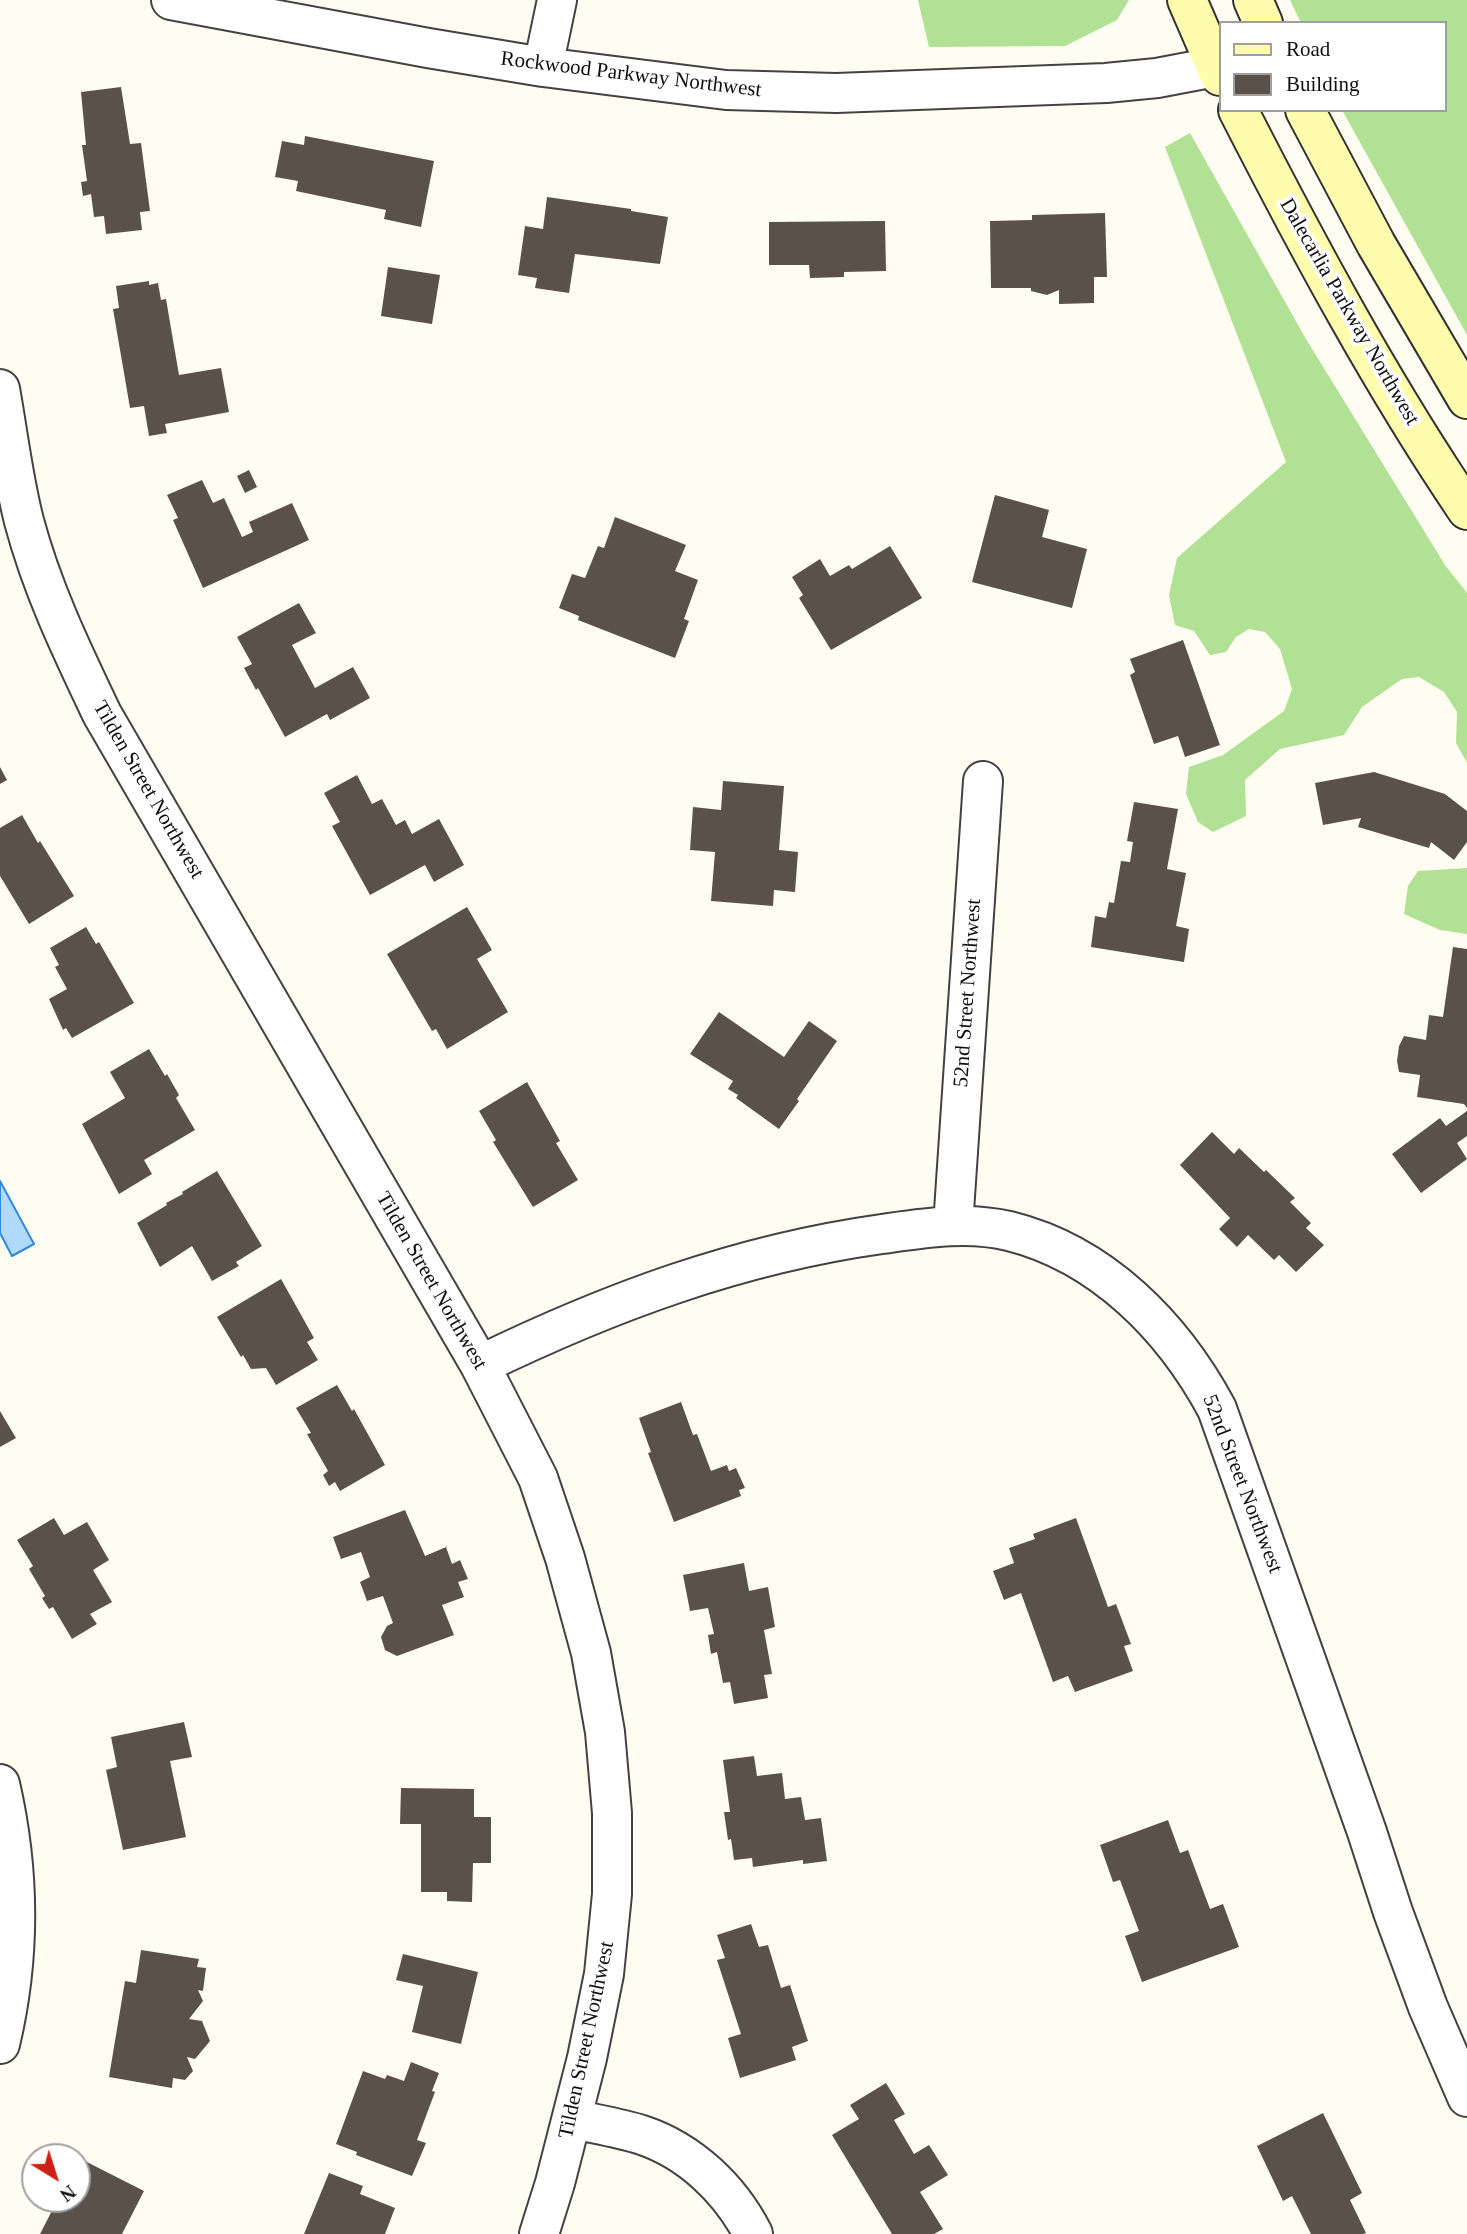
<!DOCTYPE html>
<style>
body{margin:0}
#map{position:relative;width:1467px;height:2234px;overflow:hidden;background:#fffdf2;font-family:"Times New Roman",serif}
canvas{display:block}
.legend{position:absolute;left:1219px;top:21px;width:228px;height:91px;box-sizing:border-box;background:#fff;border:2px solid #9f9f9f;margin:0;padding:9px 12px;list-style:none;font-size:21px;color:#0f0f0f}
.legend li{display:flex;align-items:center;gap:14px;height:35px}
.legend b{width:35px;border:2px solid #9f9f9f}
.north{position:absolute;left:21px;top:2143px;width:70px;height:70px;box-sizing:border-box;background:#fff;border:2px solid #9f9f9f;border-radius:50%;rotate:142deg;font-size:19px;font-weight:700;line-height:28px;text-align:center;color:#0f0f0f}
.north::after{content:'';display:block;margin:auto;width:24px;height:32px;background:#ce1f18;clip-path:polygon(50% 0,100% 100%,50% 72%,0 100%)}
</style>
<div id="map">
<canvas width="1467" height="2234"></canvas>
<ul class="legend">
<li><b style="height:9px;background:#fffdad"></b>Road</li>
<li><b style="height:19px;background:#59514a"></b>Building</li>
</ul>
<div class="north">N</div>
</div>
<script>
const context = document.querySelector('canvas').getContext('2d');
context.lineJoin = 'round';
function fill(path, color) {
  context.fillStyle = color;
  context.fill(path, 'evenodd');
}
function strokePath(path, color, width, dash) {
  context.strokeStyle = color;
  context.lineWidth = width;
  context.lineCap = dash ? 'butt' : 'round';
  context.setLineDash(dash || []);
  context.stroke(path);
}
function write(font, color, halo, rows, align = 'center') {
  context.font = font + ' "Times New Roman",serif';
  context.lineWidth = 7;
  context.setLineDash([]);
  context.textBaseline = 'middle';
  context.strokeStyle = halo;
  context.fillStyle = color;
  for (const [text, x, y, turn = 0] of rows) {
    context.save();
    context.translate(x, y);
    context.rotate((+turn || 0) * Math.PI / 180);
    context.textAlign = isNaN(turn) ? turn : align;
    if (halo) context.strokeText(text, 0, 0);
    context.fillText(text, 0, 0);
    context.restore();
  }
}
fill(new Path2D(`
 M918 0H1129L1117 20 1065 46 929 47Z
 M1290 0H1467V335L1342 110H1444V23H1301Z
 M1190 133 1306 339 1445 565 1467 593V763L1456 743 1457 712 1444 692 1419 677 1402 679 1362 707 1344 735 1280 749 1245 780 1246 816 1213 832 1198 822 1186 794 1189 767 1223 755 1284 711 1292 689 1280 649 1265 632 1249 629 1236 637 1226 652 1210 655 1194 631 1175 625 1169 595 1177 558 1286 462 1165 147Z
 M1467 868V934L1440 930 1404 914 1408 886 1418 871Z`), '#b0e194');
const water = new Path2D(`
 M0 1181 34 1244 12 1256 0 1233Z`);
fill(water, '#b1d9fc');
strokePath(water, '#3088db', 2);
fill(new Path2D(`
 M121 87 130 144 141 143 150 211 140 212 142 230 106 234 104 216 94 217 91 194 83 196 81 182 87 181 82 145H86L81 92Z
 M305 136 434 161 421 227 384 219 386 210 296 191 298 181 275 177 282 141 304 145Z
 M547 197 631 209V211L668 217 660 264 575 254 569 293 535 288 537 278 518 275 525 226 543 229Z
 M1105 213 1107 277H1094V303L1059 304V290L1047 295 1031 291V288H991L990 221 1032 220V215Z
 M885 221 886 271 844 272V277L810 278 809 265H769V222Z
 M388 267 440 275 432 324 381 316Z
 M149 281V285L158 283 161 300 166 299 179 375 221 368 229 412 165 424 167 433 149 436 144 406 130 408 113 309 119 308 116 286Z
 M249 470 257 487 245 493 237 476Z
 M202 480 213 503 224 498 242 537 253 532 249 522 292 503 309 540 203 588 173 520 178 518 167 495Z
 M995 495 1049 510 1042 537 1087 549 1072 608 972 582Z
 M615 517 686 545 675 571 698 580 684 619 689 621 675 658 578 620 579 616 559 608 572 574 585 578 598 546 604 548Z
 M890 546 922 598 831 650 799 598 803 595 792 577 820 559 830 576 849 565 852 569Z
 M299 603 316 633 292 645 315 688 353 667 370 698 330 720 327 714 285 737 258 688 256 690 244 668 252 664 237 637Z
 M1183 640 1220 745 1185 757 1178 736 1154 744 1130 675 1135 672 1130 659Z
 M0 767 7 780 0 784Z
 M1374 772 1445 794 1467 811V842L1454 860 1431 842 1429 848 1358 827 1361 818 1323 825 1315 783Z
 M357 775 372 804 382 799 396 825 405 820 412 834 439 819 464 865 434 882 425 865 370 895 332 826 340 822 324 793Z
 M723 781 784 786 779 850 798 852 795 892 774 890 773 906 711 901 715 852 690 850 693 807 721 810Z
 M1134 802 1178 809 1167 869 1186 873 1176 926 1189 929 1184 962 1091 947 1095 916 1106 918 1109 902 1114 903 1121 861 1130 862 1133 842 1127 841Z
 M22 815 38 843 40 841 74 896 29 924 0 876V828Z
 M467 907 492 950 477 959 508 1012 447 1049 436 1029 432 1031 387 954Z
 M86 927 96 944 99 942 134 1003 72 1038 66 1028 63 1030 49 999 67 989 55 967 59 965 50 948Z
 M1453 947 1467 949V1108L1464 1104 1417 1097 1420 1075 1399 1072 1397 1061 1399 1046 1404 1036 1426 1040 1429 1015 1443 1017Z
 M719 1012 784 1057 809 1021 837 1041 797 1099 799 1101 779 1129 736 1098 738 1095 728 1089 733 1081 690 1054Z
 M149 1049 165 1076 167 1074 179 1095 176 1098 195 1130 144 1160 152 1174 119 1194 82 1124 125 1098 110 1072Z
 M527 1082 560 1141 556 1143 578 1180 533 1207 493 1142 496 1140 479 1111Z
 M1467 1111V1136L1457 1143 1467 1159 1421 1193 1392 1154 1440 1118 1446 1126Z
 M1212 1132 1234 1154 1239 1148 1264 1172 1266 1170 1295 1198 1290 1202 1311 1223 1306 1228 1324 1245 1296 1272 1279 1255 1274 1260 1248 1235 1237 1247 1219 1229 1230 1218 1180 1165Z
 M217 1171 262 1246 236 1262 239 1266 212 1281 192 1246 160 1267 137 1223 167 1205 166 1203 183 1194 182 1192Z
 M281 1279 314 1338 307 1342 318 1360 276 1385 266 1368 251 1369 243 1355 241 1357 217 1317Z
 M337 1385 352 1411 354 1409 385 1465 340 1491 335 1482 329 1486 323 1475 328 1471 307 1434 311 1433 296 1408Z
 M681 1402 693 1435 697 1434 711 1471 727 1465 729 1471 736 1468 745 1488 739 1490 741 1496 674 1522 648 1453 651 1452 639 1418Z
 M0 1411 16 1438 0 1447Z
 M405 1510 425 1556 446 1547 452 1564 460 1560 468 1579 458 1582 464 1597 442 1605 454 1635 397 1656 385 1650 381 1637 387 1626 393 1623 383 1596 367 1601 360 1582 370 1577 361 1552 341 1559 333 1537Z
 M54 1518 64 1535 87 1522 109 1560 93 1570 112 1602 90 1614 97 1624 72 1639 53 1607 49 1609 42 1598 45 1596 29 1569 33 1566 17 1540Z
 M1076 1518 1108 1607 1116 1604 1131 1644 1124 1646 1133 1671 1075 1692 1068 1676 1053 1682 1021 1593 1004 1600 993 1571 1014 1563 1009 1548 1035 1539 1033 1534Z
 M744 1563 749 1591 768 1587 775 1627 764 1630 772 1674 764 1675 768 1698 734 1704 730 1682 723 1683 717 1652 711 1654 708 1635 714 1634 708 1608 690 1611 683 1575Z
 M184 1722 192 1757 170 1761 186 1837 123 1850 106 1770 117 1767 111 1737Z
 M754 1756 757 1776 782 1773 785 1799 801 1797 805 1820 821 1818 827 1861 803 1864V1860L753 1867 752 1858 734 1860 731 1839 728 1840 724 1812H730L723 1760Z
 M401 1788 474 1789V1817H491V1863H473L472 1902 447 1901V1892H421V1824H400Z
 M1168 1820 1180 1853 1188 1850 1210 1909 1223 1904 1239 1947 1142 1982 1125 1936 1139 1931 1120 1880 1113 1882 1100 1845Z
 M751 1924 759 1947 768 1945 781 1988 790 1985 808 2041 792 2047 796 2060 740 2078 728 2038 741 2034 717 1960 725 1958 717 1935Z
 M141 1950 199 1959 197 1967 206 1968 203 1991 198 1990 203 2001 189 2019 202 2021 210 2041 195 2059 187 2057 193 2071 185 2080 173 2078 172 2088 109 2077 125 1981 136 1983Z
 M403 1954 478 1972 461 2044 412 2032 423 1986 396 1980Z
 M411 2062 439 2073 432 2091 435 2092 417 2140 426 2143 412 2176 356 2155 357 2152 336 2144 363 2071 385 2079 387 2075 404 2081Z
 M886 2083 905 2114 894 2120 914 2154 929 2145 948 2175 920 2192 943 2229 934 2234H892L832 2135 859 2119 850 2105Z
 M1323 2113 1362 2193 1350 2200 1366 2233 1363 2234H1311L1292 2196 1283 2201 1257 2146Z
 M79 2158 144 2191 122 2234H40L58 2199H77V2162Z
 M329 2173 363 2186 360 2194 395 2208 385 2234H304Z`), '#59514a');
const minor = new Path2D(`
 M171 0 428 48 543 67 726 90 836 93 1106 83 1157 78 1220 66
 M543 67 557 0
 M0 389C8 433 13 478 24 521 42 589 72 651 102 714L480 1365 538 1478 565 1558 591 1653 605 1732 612 1813V1894L604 1974 587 2058 555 2183 539 2234
 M953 1226 983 781
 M480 1365C610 1302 739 1254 882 1234 925 1228 967 1221 1009 1231 1102 1254 1173 1327 1217 1409L1367 1832 1393 1912 1428 2007 1467 2097
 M0 1784C20 1871 21 1956 0 2044
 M573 2119C595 2124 620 2128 642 2135 690 2151 730 2189 753 2234`);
const secondary = new Path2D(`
 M1187 0 1220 76
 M1253 0 1263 23
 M1238 110C1308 247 1381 383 1467 510
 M1305 110 1376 244 1467 399`);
strokePath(minor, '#424242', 42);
strokePath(secondary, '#313131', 42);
strokePath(minor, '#fff', 38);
strokePath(secondary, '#fffdad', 38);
write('21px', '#0f0f0f', '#fff', [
 ["Rockwood Parkway Northwest",631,75,7],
 ["Dalecarlia Parkway Northwest",1349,312,60],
 ["Tilden Street Northwest",148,790,60],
 ["52nd Street Northwest",968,993,-86],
 ["Tilden Street Northwest",431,1281,60],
 ["52nd Street Northwest",1242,1484,69],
 ["Tilden Street Northwest",587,2040,-78]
]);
</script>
